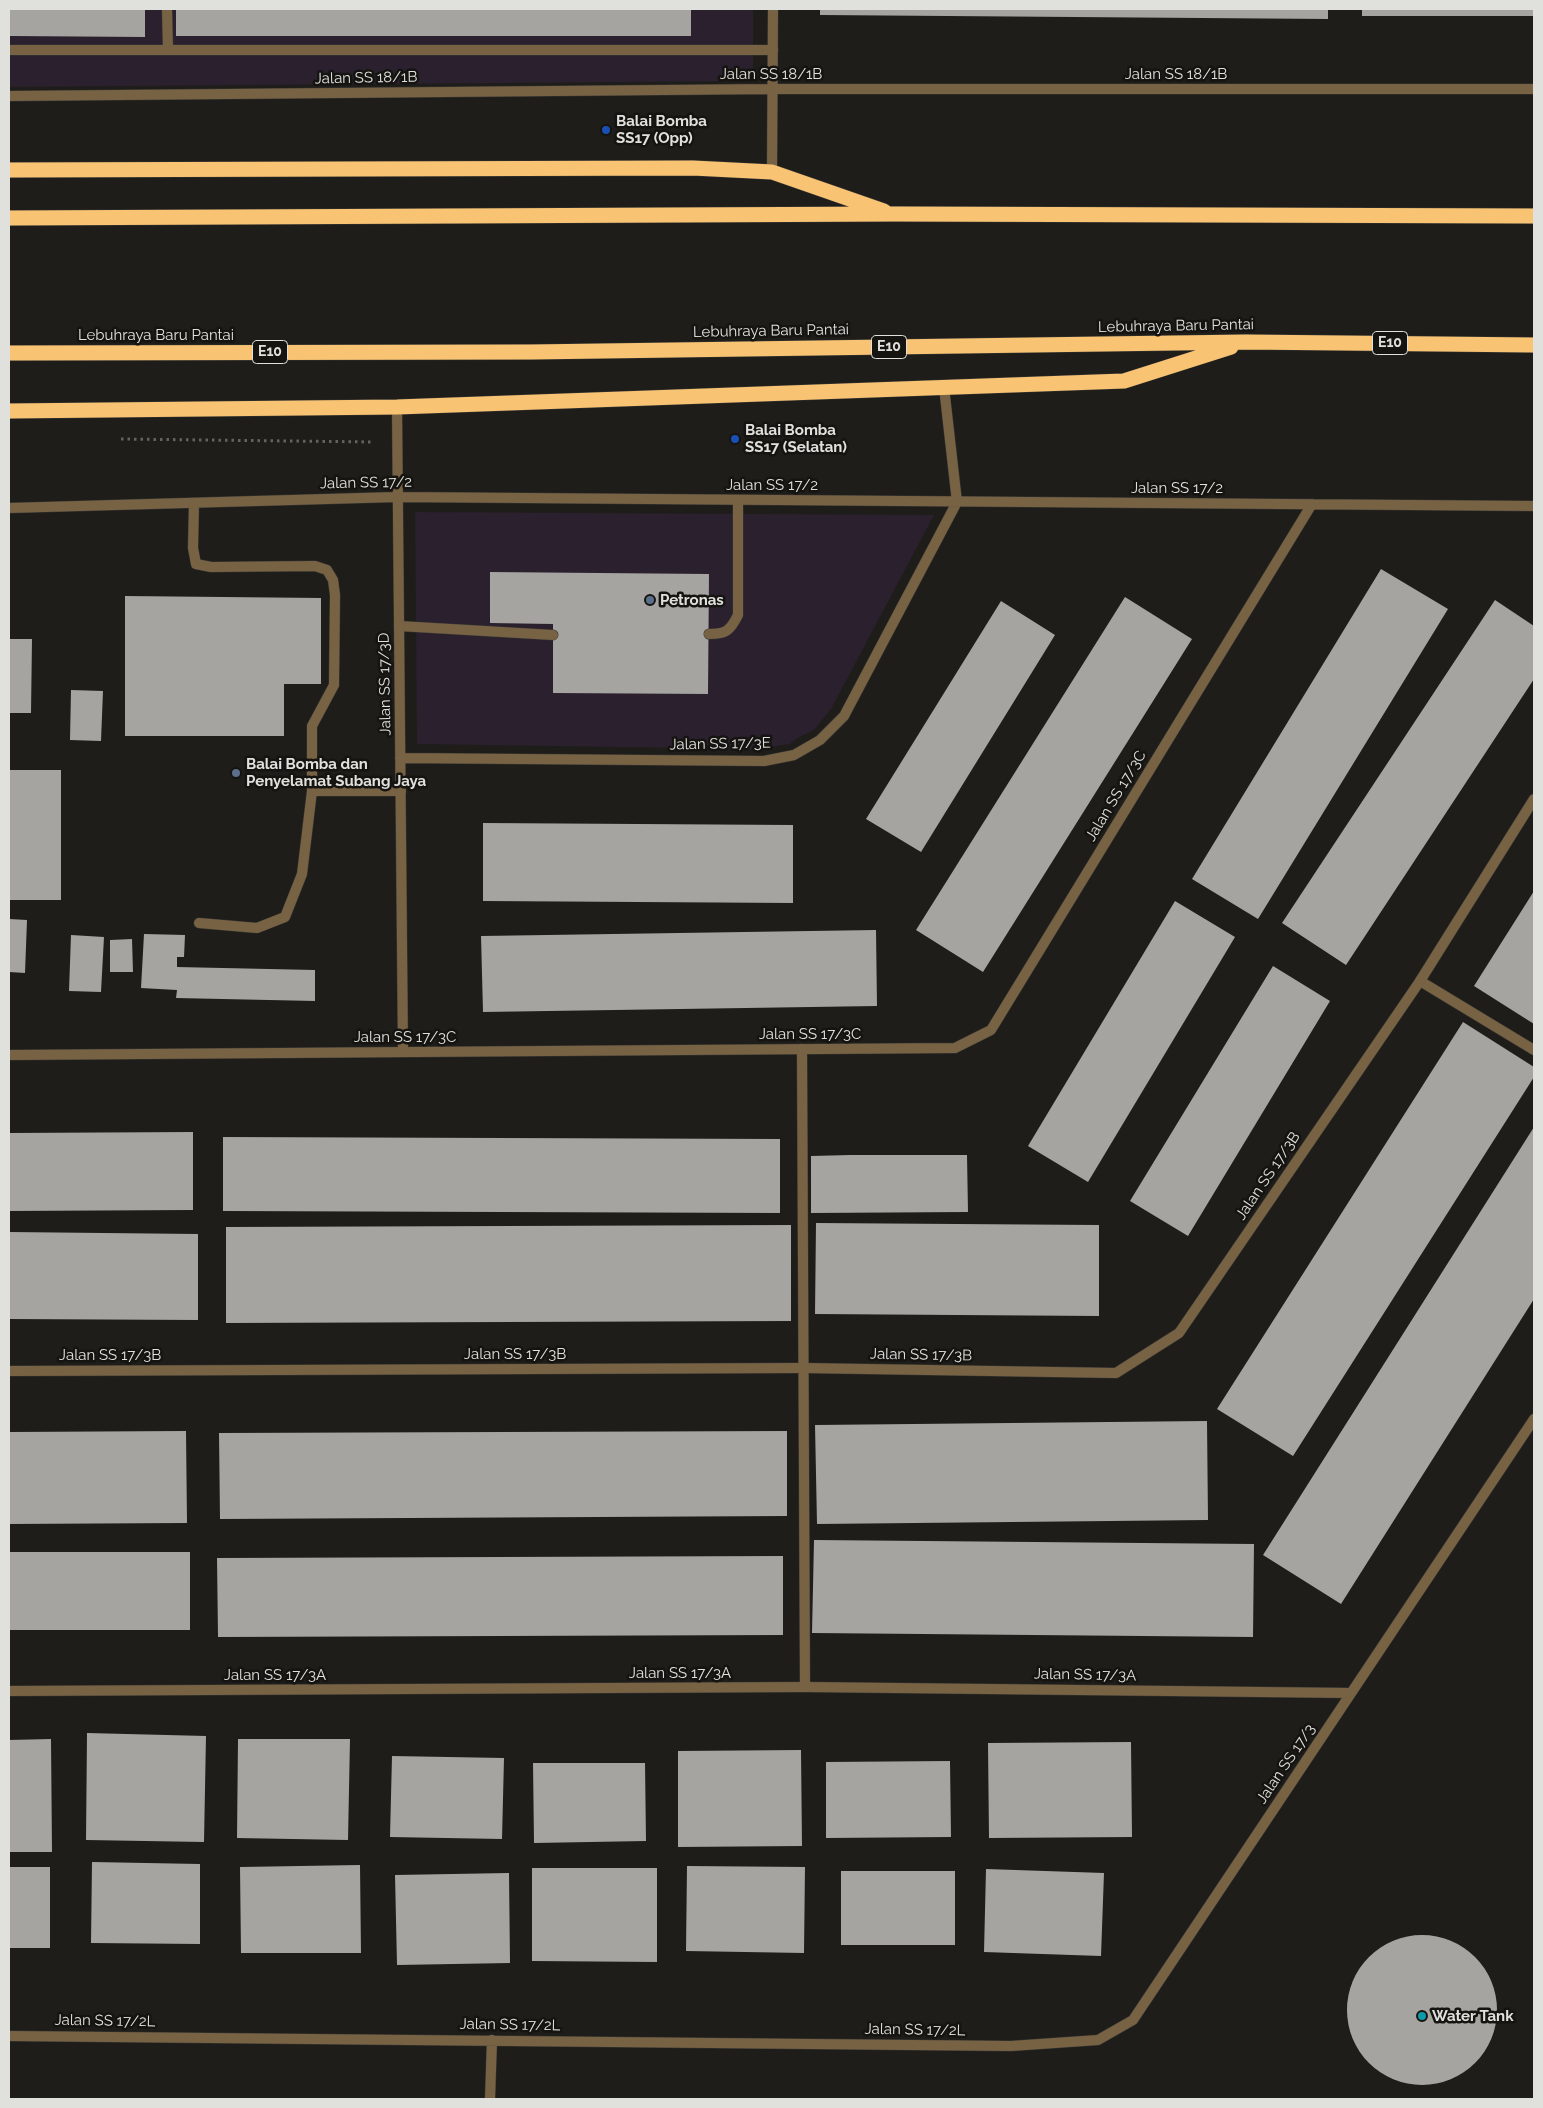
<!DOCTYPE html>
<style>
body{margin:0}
#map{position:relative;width:1543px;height:2108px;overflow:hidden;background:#1e1d1a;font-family:Raleway,sans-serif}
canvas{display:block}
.frame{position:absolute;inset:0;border:10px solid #e0e0dd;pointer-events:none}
</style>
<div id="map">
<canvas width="1543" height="2108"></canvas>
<div class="frame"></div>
</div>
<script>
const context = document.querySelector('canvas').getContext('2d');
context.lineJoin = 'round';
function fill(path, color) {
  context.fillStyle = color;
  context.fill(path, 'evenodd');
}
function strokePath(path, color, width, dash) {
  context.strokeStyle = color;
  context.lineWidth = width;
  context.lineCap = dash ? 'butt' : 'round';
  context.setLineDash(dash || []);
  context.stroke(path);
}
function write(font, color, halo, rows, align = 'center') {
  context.font = font + ' Raleway,sans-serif';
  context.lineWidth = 5;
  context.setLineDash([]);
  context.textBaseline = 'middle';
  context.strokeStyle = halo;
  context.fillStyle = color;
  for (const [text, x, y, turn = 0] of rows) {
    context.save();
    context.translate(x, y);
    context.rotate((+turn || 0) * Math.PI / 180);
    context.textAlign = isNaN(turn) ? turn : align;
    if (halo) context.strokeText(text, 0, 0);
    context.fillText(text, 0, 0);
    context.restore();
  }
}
fill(new Path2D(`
 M9 9H753V81L9 87Z
 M415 512 934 515 831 709 814 730 799 737 790 744 757 749 417 744Z`), '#2a202e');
fill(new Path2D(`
 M9 9H145V37L9 36Z
 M176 9H691V36H176Z
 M820 9H1328V19L820 15Z
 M1362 9H1534V16H1362Z
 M1381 569 1448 609 1258 919 1192 879Z
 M490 572 709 574 708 694 553 693V624L490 623Z
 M125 596 321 598V684H284V736H125Z
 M1125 597 1192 639 983 972 916 930Z
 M1495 600 1534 626V679L1346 965 1282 923Z
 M1001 601 1055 635 921 852 866 819Z
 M9 639H32L31 713H9Z
 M71 690 103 691 101 741 70 740Z
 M9 770H61V900H9Z
 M483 823 793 825V903L483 901Z
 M1534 891V1024L1474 986Z
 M1175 901 1235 937 1088 1182 1028 1146Z
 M9 919 27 920 25 973 9 972Z
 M876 930 877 1006 483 1012 481 936Z
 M144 934 185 935 184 957H177V967L315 970V1001L176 998 177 990 141 988Z
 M71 935 104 937 101 992 69 991Z
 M132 939 133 972H110V940Z
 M1273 966 1330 1001 1188 1236 1130 1201Z
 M1463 1022 1534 1067V1077L1293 1456 1217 1409Z
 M1534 1127V1299L1341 1604 1263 1555Z
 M193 1132V1210L9 1211V1133Z
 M223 1137 780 1139V1213L223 1211Z
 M850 1155H967L968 1212 811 1213V1156Z
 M816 1223 1099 1225V1316L815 1314Z
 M791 1225V1321L226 1323V1227Z
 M9 1232 198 1234V1320L9 1319Z
 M1207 1421 1208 1520 817 1524 815 1425Z
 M186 1431 187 1523 9 1524V1432Z
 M787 1431V1516L220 1519 219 1433Z
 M814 1540 1254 1544 1253 1637 812 1633Z
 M9 1552H190V1630H9Z
 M783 1556V1635L218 1637 217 1558Z
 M87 1733 206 1736 204 1842 86 1840Z
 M51 1739 52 1852H9V1740Z
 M238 1739H350L348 1840 237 1838Z
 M1131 1742 1132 1837 989 1838 988 1743Z
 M801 1750 802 1846 678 1847V1751Z
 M392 1756 504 1758 502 1839 390 1837Z
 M950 1761 951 1837 826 1838V1762Z
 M533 1763H645L646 1841 534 1843Z
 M92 1862 200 1864V1944L91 1943Z
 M360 1865 361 1953H241L240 1867Z
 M687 1866 805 1867 804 1953 686 1951Z
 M9 1867H50V1948H9Z
 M532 1868H657V1962L532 1961Z
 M986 1869 1104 1873 1101 1956 984 1952Z
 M841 1871H955V1945H841Z
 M509 1873 510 1963 397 1965 395 1875Z
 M1347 2010a75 75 0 1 1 150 0a75 75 0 1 1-150 0Z`), '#a6a4a0');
const lane = new Path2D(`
 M167 9 168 50
 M9 50H773
 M194 503 193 548 196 564 211 567 315 566 327 570 333 580 335 595 334 685 312 726V791L302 874 285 917 257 928 199 923
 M399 626 553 635
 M709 634C726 634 730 631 738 615V500
 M312 791H401
 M1420 981 1534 1050
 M802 1049 805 1687`);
const street = new Path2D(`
 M9 96 772 89H1534
 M772 172 773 9
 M397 407 403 1052
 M9 508 397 497 1534 506
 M400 758 764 761 794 755 820 740 844 716 957 502 944 387
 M9 1055 955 1048 991 1030 1312 504
 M9 1371 803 1368 1116 1373 1179 1333 1420 981 1534 799
 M9 1691 805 1687 1351 1693
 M9 2036 1011 2046 1098 2040 1133 2020 1534 1419
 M490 2099 492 2040`);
const highway = new Path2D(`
 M9 170 693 168 772 172 884 211
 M9 218 895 214 1534 216
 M9 353 531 352 1246 342 1534 345
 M9 411 397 407 1124 381 1231 347`);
strokePath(lane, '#393835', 11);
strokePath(street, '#393835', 11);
strokePath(highway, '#393835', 16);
strokePath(new Path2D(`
 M121 439 374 442`), '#646360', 3, [2.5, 4]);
strokePath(lane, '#776243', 10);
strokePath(street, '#776243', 10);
strokePath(highway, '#f8c372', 15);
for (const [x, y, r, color] of [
 [606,130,5,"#1a4fb4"],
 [735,439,5,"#1a4fb4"],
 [650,600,5,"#5c6f8a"],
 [236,773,5,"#5c6f8a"],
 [1422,2016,5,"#0f9aa8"]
]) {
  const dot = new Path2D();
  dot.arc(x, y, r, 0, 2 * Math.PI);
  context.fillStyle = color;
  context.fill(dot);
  strokePath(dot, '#151411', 2);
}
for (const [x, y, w] of [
 [1390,343,35],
 [889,347,35],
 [270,352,35]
]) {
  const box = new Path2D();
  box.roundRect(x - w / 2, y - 11.5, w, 23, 4);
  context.fillStyle = '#151411';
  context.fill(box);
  strokePath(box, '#e0e0dd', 1);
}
write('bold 14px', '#e0e0dd', null, [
 ["E10",1390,343],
 ["E10",889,347],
 ["E10",270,352]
]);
write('15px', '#e0e0dd', '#151411', [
 ["Jalan SS 18/1B",771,74],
 ["Jalan SS 18/1B",1176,74],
 ["Jalan SS 18/1B",366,78,-1],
 ["Lebuhraya Baru Pantai",1176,326,-1],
 ["Lebuhraya Baru Pantai",771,331,-1],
 ["Lebuhraya Baru Pantai",156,335],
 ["Jalan SS 17/2",366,483,-1],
 ["Jalan SS 17/2",772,485],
 ["Jalan SS 17/2",1177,488],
 ["Jalan SS 17/3D",385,684,-91],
 ["Jalan SS 17/3E",720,744,-1],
 ["Jalan SS 17/3C",1116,796,-59],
 ["Jalan SS 17/3C",810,1034],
 ["Jalan SS 17/3C",405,1037],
 ["Jalan SS 17/3B",1268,1176,-56],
 ["Jalan SS 17/3B",515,1354],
 ["Jalan SS 17/3B",110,1355],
 ["Jalan SS 17/3B",921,1355,1],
 ["Jalan SS 17/3A",680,1673],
 ["Jalan SS 17/3A",275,1675],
 ["Jalan SS 17/3A",1085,1675,1],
 ["Jalan SS 17/3",1286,1764,-56],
 ["Jalan SS 17/2L",105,2021,1],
 ["Jalan SS 17/2L",510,2025,1],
 ["Jalan SS 17/2L",915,2030,1]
]);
write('bold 15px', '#e0e0dd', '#151411', [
 ["Balai Bomba",616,121],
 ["SS17 (Opp)",616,138],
 ["Balai Bomba",745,430],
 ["SS17 (Selatan)",745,447],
 ["Petronas",660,600],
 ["Balai Bomba dan",246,764],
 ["Penyelamat Subang Jaya",246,781],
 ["Water Tank",1432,2016]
], 'left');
</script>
